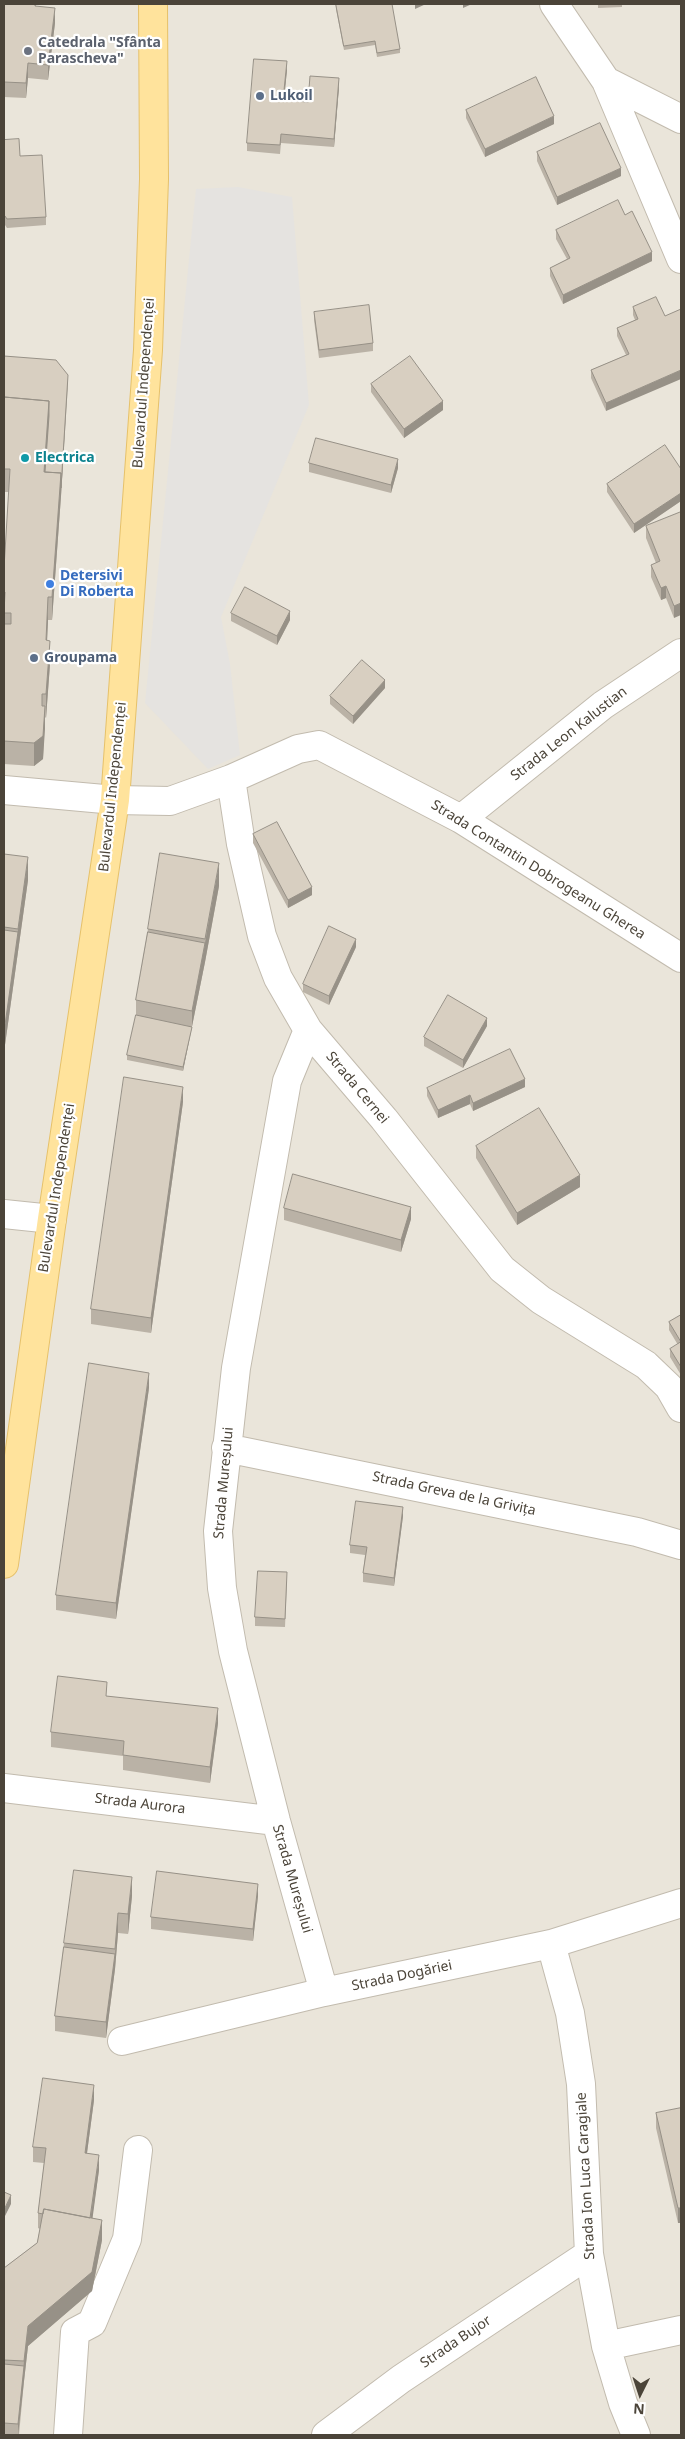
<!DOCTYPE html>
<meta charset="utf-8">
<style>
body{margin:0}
#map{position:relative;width:685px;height:2439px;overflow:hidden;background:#f6f3ec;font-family:"Noto Sans",sans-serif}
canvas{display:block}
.frame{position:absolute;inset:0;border:5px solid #4b4439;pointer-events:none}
.north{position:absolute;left:615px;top:2369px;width:50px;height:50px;-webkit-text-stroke:4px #fff;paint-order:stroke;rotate:184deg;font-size:14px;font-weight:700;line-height:20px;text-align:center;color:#4b4439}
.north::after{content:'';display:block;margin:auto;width:18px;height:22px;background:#4b4439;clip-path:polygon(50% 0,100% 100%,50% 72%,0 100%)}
</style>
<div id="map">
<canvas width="685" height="2439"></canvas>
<div class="frame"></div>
<div class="north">N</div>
</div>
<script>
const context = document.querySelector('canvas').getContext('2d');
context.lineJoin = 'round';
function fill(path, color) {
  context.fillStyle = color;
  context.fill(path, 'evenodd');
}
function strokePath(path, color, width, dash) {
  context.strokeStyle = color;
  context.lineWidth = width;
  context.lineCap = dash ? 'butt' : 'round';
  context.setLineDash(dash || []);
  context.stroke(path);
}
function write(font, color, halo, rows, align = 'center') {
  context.font = font + ' "Noto Sans",sans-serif';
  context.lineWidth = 4.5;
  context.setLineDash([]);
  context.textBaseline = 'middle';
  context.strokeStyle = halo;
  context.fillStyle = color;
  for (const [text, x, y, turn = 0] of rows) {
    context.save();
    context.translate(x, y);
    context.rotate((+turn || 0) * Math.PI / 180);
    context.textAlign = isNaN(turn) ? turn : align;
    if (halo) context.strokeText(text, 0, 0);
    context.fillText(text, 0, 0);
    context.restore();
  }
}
fill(new Path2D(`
 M4 4H681V2435H4Z`), '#eae5da');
fill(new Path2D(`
 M238 187 292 197 309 405 221 617 230 664 240 755 208 769 145 703 196 189Z`), '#e5e3e0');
const minor = new Path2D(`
 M554 4 606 81 681 259
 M606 81 681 119
 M231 779 241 844 262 936 278 978 308 1030 384 1119 502 1269 541 1300 646 1365 669 1387 681 1408
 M4 790 115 800 170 801 231 779 298 749 319 745 461 819 681 958
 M461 819 603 705 681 653
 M308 1030 287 1081 236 1368 218 1531 222 1588 233 1651 276 1821 324 1992
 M4 1214 52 1219
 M226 1448 637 1532 681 1545
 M4 1788 276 1821
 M551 1944 570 2013 581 2084 589 2254 606 2346 623 2403 636 2435
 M122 2041 324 1992 551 1944 681 1903
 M606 2346 681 2330
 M68 2435 75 2332 92 2323 127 2239 138 2150
 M326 2435 401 2379 589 2254`);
const major = new Path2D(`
 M4 1564 52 1219 115 800 148 350 154 179 153 4`);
strokePath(minor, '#c2bbae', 30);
strokePath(major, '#e6c16a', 30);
strokePath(minor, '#fff', 28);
strokePath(major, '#ffe39c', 28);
fill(new Path2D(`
 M4 4H36V6L55 23 48 80 28 78 26 98 4 97Z
 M336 4 400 49V53L377 57 375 45 344 50 336 9Z
 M598 4H622V7L598 8Z
 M287 70 284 100 308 102 339 87 334 147 281 143 280 154 247 151V143Z
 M466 110 554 124 485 157 466 118Z
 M4 140 20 156 46 217V225L7 228 5 225 4 224Z
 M537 152 621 176 557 205 537 161Z
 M625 215 652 261 563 304 550 276V268L567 259 556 239V230Z
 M656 297 606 411 591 378V370L626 355 617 336V328L635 320 633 315V307Z
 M314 312 373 343V351L319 358 314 320Z
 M4 356 68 383 61 496 52 620H48L47 641 50 664 46 718 45 717 43 759 34 766 4 764V568L9 492H4Z
 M371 384 443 410 404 438 371 392Z
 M309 463 398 468 391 493 309 472Z
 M681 469V501L634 533 607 492V484Z
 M681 512 674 618 666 598 661 600 651 577V565L656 563 646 538V526Z
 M231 613 290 620 277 645 231 621Z
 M385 688 353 724 330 704V696Z
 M253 834 312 895 288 908 253 843Z
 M4 854 28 880 4 1052Z
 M219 886 205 962 183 1071 127 1060V1055L136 1015V1000L148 929Z
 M356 947 329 1005 303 992V984Z
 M487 1026 463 1068 424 1046V1037Z
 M525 1087 473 1111 470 1104 438 1118 427 1096V1088Z
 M183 1102 151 1333 91 1324V1309Z
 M476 1146 580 1187 517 1225 476 1158Z
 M284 1208 411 1219 401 1252 284 1220Z
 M681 1315V1375L670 1357V1349L678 1345 669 1330V1322Z
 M149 1388 116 1619 56 1610V1595Z
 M403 1516 394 1586 363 1582V1573L365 1555 350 1553V1545Z
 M287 1581 285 1627 255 1626V1617Z
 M107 1696 218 1723 210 1783 123 1770V1756L51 1747V1732Z
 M132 1896 128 1934 118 1933 115 1969 106 2038 55 2031V2016L64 1943Z
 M258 1896 253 1941 151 1929V1917Z
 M94 2100 87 2153 99 2170 92 2218 102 2240 92 2291 28 2346 24 2381 19 2435H4V2268L37 2243 40 2229 38 2228V2213L44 2163 33 2162V2147Z
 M681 2108V2223H678L656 2128V2113Z`), '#bab2a6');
fill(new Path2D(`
 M417 4H426L415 9V5Z
 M463 4H472L463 8Z
 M55 8V23L48 80V65Z
 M287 61V70L283 108V100Z
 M28 63V78L26 98V83Z
 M339 78V87L334 147V139Z
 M554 116V124L485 157V149Z
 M621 168V176L557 205V197Z
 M652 252V261L563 304V295Z
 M681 370V379L606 411V403Z
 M68 375 61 496 52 620V597Z
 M49 401V424L44 486V472Z
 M443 401V410L404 438V429Z
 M398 459V468L391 493V485Z
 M681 493V501L634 533V524Z
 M666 586V598L661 600V588Z
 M48 597V620L46 663V640Z
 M681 603V615L674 618V606Z
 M290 611V620L277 645V636Z
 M50 641V664L46 718V694Z
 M385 680V688L353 724V716Z
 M45 706V729L43 759 34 766V743Z
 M28 857V880L4 1052V1032Z
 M219 863V886L205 962 183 1071V1067L192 1027V1011L205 943Z
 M312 887V895L288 908V900Z
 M356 939V947L329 1005V996Z
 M487 1018V1026L463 1068V1060Z
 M525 1079V1087L473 1111V1103Z
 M183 1087V1102L151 1333V1318Z
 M470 1095V1104L438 1118V1110Z
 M580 1175V1187L517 1225V1213Z
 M411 1207V1219L401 1252V1240Z
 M149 1373V1388L116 1619V1603Z
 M403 1507V1516L394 1586V1578Z
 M218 1708V1723L210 1783V1767Z
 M132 1877V1896L128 1934V1914Z
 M258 1884V1896L253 1941V1929Z
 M118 1913V1933L115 1969 106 2038V2022L115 1954Z
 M94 2085V2100L85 2168V2153Z
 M99 2155V2170L90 2237V2222Z
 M11 2195V2204L4 2218V2210Z
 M678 2208H681V2223H678Z
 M102 2220V2240L92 2291 28 2346 24 2381 18 2435V2424L24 2361 28 2326Z`), '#979187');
const building = new Path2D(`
 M4 4H35V6L55 8 48 65 28 63 26 83 4 82Z
 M336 4H392L400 49 377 53 375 41 344 46Z
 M254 59 287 61 283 100 308 102 310 76 339 78 334 139 281 134 280 145 247 143Z
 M536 77 554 116 485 149 466 110Z
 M600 123 621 168 557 197 537 152Z
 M19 139 20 156 42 155 46 217 7 219 5 216H4V140Z
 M618 200 625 215 632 211 652 252 563 295 550 268 570 258 556 230Z
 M656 297 665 316 681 309V370L606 403 591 370 629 354 617 328 638 319 633 307Z
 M369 305 373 343 319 350 314 312Z
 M4 356 56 360 68 375 61 488V473L45 472 49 416V401L4 397Z
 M410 356 443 401 404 429 371 384Z
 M4 397 49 401 44 472 61 473 52 597H48L46 640 50 641 46 694H42V706H45L43 736 34 743 4 741V624H11V613H4L5 592H4V568L10 469H4Z
 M316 438 398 459 391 485 309 463Z
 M665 445 681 469V493L634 524 607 484Z
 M681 512V603L674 606 666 586 661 588 651 565 660 561 646 526Z
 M245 587 290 611 277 636 231 613Z
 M362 660 385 680 353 716 330 696Z
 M277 822 312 887 288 900 253 834Z
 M160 853 219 863 205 939 148 929Z
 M4 854 28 857 18 929 4 927Z
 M329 926 356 939 329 996 303 984Z
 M4 930 18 932 4 1032Z
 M148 932 205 943 192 1011 136 1000Z
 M448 995 487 1018 463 1060 424 1037Z
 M136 1015 192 1027 183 1067 127 1055Z
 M510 1049 525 1079 473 1103 470 1095 438 1110 427 1088Z
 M124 1077 183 1087 151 1318 91 1309Z
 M539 1108 580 1175 517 1213 476 1146Z
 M293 1174 411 1207 401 1240 284 1208Z
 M681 1315V1342L669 1322Z
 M681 1342V1367L670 1349Z
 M89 1363 149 1373 116 1603 56 1595Z
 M356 1501 403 1507 394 1578 363 1573 367 1547 350 1545Z
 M258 1571 287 1572 285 1619 255 1617Z
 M58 1676 107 1682 106 1696 218 1708 210 1767 123 1755 124 1741 51 1732Z
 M74 1870 132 1877 128 1914 118 1913 115 1949 64 1943Z
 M157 1871 258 1884 253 1929 151 1917Z
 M64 1947 115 1954 106 2022 55 2016Z
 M43 2078 94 2085 85 2153 99 2155 90 2218 44 2209 43 2214 38 2213 46 2148 33 2147Z
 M681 2108V2208H678L656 2113Z
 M4 2192 11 2195 4 2210Z
 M44 2209 102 2220 92 2272 28 2326 24 2361 4 2360V2268L37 2243Z
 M4 2364 24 2366 18 2424 4 2423Z`);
fill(building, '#d8cfc1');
strokePath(building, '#979187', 1);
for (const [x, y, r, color] of [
 [28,51,5,"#6b7280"],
 [260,96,5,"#5c6f8a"],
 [25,458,5,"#0f9aa8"],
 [50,584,5,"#3f7fe0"],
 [34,658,5,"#5c6f8a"]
]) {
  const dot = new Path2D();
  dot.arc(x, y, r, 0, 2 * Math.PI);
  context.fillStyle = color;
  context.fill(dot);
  strokePath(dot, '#fff', 2);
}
write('bold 14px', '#5b616d', '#fff', [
 ["Catedrala \"Sfânta",38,43],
 ["Parascheva\"",38,59]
], 'left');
write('bold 14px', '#4e5e75', '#fff', [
 ["Lukoil",270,96],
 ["Groupama",44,658]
], 'left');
write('14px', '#4b4439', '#fff', [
 ["Bulevardul Independenței",144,383,-86],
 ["Strada Leon Kalustian",569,734,-38],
 ["Bulevardul Independenței",113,787,-84],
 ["Strada Contantin Dobrogeanu Gherea",538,870,32],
 ["Strada Cernei",357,1088,50],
 ["Bulevardul Independenței",57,1188,-81],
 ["Strada Mureșului",224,1483,-85],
 ["Strada Greva de la Grivița",454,1494,12],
 ["Strada Aurora",140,1804,7],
 ["Strada Mureșului",292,1879,74],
 ["Strada Dogăriei",402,1976,-12],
 ["Strada Ion Luca Caragiale",586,2176,-93],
 ["Strada Bujor",456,2342,-34]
]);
write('bold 14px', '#0d838f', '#fff', [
 ["Electrica",35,458]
], 'left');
write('bold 14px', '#366cbe', '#fff', [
 ["Detersivi",60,576],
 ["Di Roberta",60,592]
], 'left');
</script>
